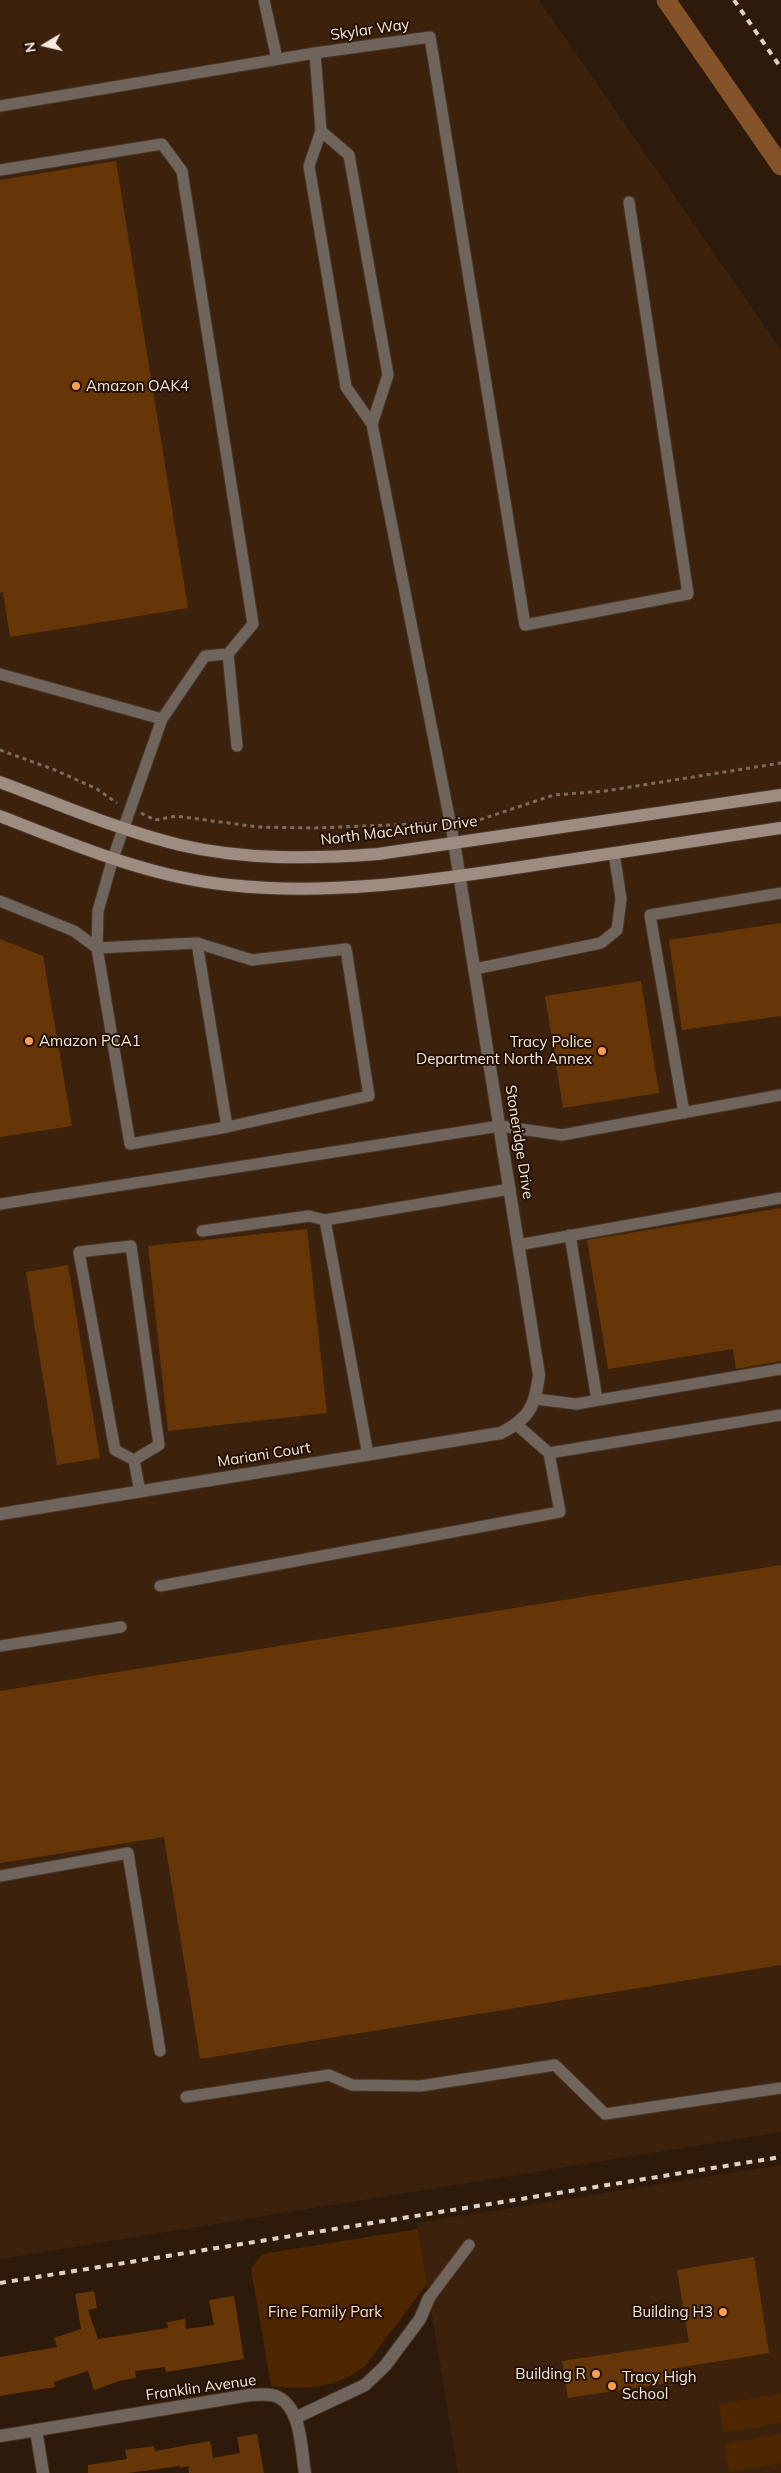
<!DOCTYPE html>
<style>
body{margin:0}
#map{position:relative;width:781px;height:2473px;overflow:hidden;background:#2e1a0a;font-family:Mulish,sans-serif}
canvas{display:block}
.north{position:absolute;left:20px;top:20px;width:50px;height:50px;-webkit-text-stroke:4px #241103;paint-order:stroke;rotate:261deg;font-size:14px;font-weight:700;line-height:20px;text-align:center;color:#f7e9df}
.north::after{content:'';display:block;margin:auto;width:18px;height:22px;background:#f7e9df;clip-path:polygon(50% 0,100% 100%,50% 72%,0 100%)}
</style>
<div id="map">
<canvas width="781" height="2473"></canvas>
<div class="north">N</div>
</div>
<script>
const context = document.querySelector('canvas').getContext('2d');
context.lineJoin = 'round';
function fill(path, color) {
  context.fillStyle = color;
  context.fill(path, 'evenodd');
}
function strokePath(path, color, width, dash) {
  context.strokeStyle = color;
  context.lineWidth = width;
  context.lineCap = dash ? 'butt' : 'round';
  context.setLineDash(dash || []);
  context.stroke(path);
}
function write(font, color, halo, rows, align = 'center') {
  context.font = font + ' Mulish,sans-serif';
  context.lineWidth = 4;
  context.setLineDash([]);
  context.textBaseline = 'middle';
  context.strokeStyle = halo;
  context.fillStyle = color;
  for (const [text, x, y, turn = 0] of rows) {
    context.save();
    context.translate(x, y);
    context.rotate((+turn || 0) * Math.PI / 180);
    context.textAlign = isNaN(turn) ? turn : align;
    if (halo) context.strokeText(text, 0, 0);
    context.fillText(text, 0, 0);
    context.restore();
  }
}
fill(new Path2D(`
 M0 0H539L781 350V2132L0 2259Z
 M781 2165V2473H458L417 2223Z`), '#3c220d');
fill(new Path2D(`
 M418 2229 427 2284 365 2366C335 2389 307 2390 271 2386L251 2269 262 2254Z
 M781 2394V2423L723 2433 719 2404Z
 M781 2434V2463L729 2472 724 2444Z`), '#4e2600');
strokePath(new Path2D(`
 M666 0 781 166`), '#855329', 19);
fill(new Path2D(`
 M116 161 188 608 10 637 3 592 0 593V180Z
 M781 923V1016L682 1030 669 940Z
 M0 939 43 956 72 1126 0 1137Z
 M641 981 659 1093 563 1108 545 996Z
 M781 1208V1361L736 1369 733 1349 608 1369 587 1240Z
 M307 1229 327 1413 168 1431 148 1246Z
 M68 1265 100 1458 57 1465 26 1272Z
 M781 1565V1965L200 2059 164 1837 0 1863V1691Z
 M754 2257 769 2353 671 2369 674 2382 568 2398 562 2361 689 2342 677 2270Z
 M94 2291 97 2308 88 2310 98 2339 168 2328 167 2322 185 2319 186 2329 214 2325 209 2300 234 2296 244 2359 166 2372 165 2367 135 2371 136 2378 119 2381 94 2390 88 2371 54 2382 55 2387 0 2396V2357L57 2347 54 2338 81 2329 75 2294Z
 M257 2434 264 2473H189L188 2466 180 2468V2466L128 2473H88V2465L127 2459 125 2450 154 2446 155 2451 210 2441 213 2458 240 2453 237 2437Z`), '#663607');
const lane = new Path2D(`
 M264 0 277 59
 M315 53 321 131 309 166 346 387 372 424 454 842
 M0 106 315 53 430 37 525 625 688 594 629 202
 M321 131 349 155 388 375 372 424
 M0 170 162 144 182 171 253 624 228 654 237 746
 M0 674 162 719 113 858 98 911 97 948 197 943 227 1127 130 1144 97 948 74 931 0 901
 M162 719 205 656 228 654
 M197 943 252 960 346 949 369 1096 227 1127
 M475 969 601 943 617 930 621 899 614 853
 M684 1113 650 915 781 893
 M0 1204 500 1126 562 1135 781 1095
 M202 1231 309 1216 325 1220
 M570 1235 597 1400
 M518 1245 781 1198
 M536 1399 576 1404 781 1369
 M517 1425 549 1453 781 1415
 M368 1455 325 1220 510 1189
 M134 1460 159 1445 131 1246 79 1252 115 1450 134 1460 140 1492
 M160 1586 560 1512 549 1453
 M0 1646 121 1627
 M0 1876 128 1853 160 2051
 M186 2097 329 2075 352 2085 420 2086 555 2065 605 2114 781 2088
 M429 2298 469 2245`);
const street = new Path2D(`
 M0 1514 501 1433C530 1418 535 1406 539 1375L454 842
 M295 2418 365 2385 385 2366 420 2319 429 2298
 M36 2430 43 2473
 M0 2436 250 2395C258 2395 271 2393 278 2397 302 2409 301 2450 305 2473`);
const secondary = new Path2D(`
 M0 782C59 804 118 830 180 845 244 860 312 859 378 854L781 795
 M0 816C74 845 149 877 229 885 331 896 427 881 528 866 612 853 696 840 781 828`);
strokePath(lane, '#4a3728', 13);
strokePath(street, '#4a3728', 14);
strokePath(secondary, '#4a3728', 14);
strokePath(new Path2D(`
 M0 750 55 770 97 789 117 803
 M141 813 155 820 176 816 258 827 315 828 438 823
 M464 821 482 819 554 795 605 791 781 763`), '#7c6b5d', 3, [4, 4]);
strokePath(lane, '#70655d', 11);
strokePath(street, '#70655d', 12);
strokePath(secondary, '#9e8c80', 12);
strokePath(new Path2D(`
 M734 0 781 68
 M0 2283 781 2157`), '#dfd1c6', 4, [6, 6]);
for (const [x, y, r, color] of [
 [76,386,5,"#fb9e51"],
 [29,1041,5,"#fb9e51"],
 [602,1051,5,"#fb9e51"],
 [723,2312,5,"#fb9e51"],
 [596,2374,5,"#fb9e51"],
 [612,2386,5,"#fb9e51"]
]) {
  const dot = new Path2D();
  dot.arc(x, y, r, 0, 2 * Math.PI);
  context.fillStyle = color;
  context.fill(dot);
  strokePath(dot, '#241103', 2);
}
write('15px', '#f7e9df', '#241103', [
 ["Skylar Way",370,30,-8],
 ["North MacArthur Drive",399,831,-7],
 ["Stoneridge Drive",519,1142,81],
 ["Mariani Court",264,1455,-9],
 ["Franklin Avenue",201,2388,-8]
]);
write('15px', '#f7e9df', '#241103', [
 ["Amazon OAK4",86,386],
 ["Amazon PCA1",39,1041],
 ["Tracy Police",592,1042,"right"],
 ["Department North Annex",592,1059,"right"],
 ["Building H3",713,2312,"right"],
 ["Building R",586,2374,"right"],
 ["Tracy High",622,2377],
 ["School",622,2394]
], 'left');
write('15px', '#fdddc6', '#241103', [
 ["Fine Family Park",325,2312]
]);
</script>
